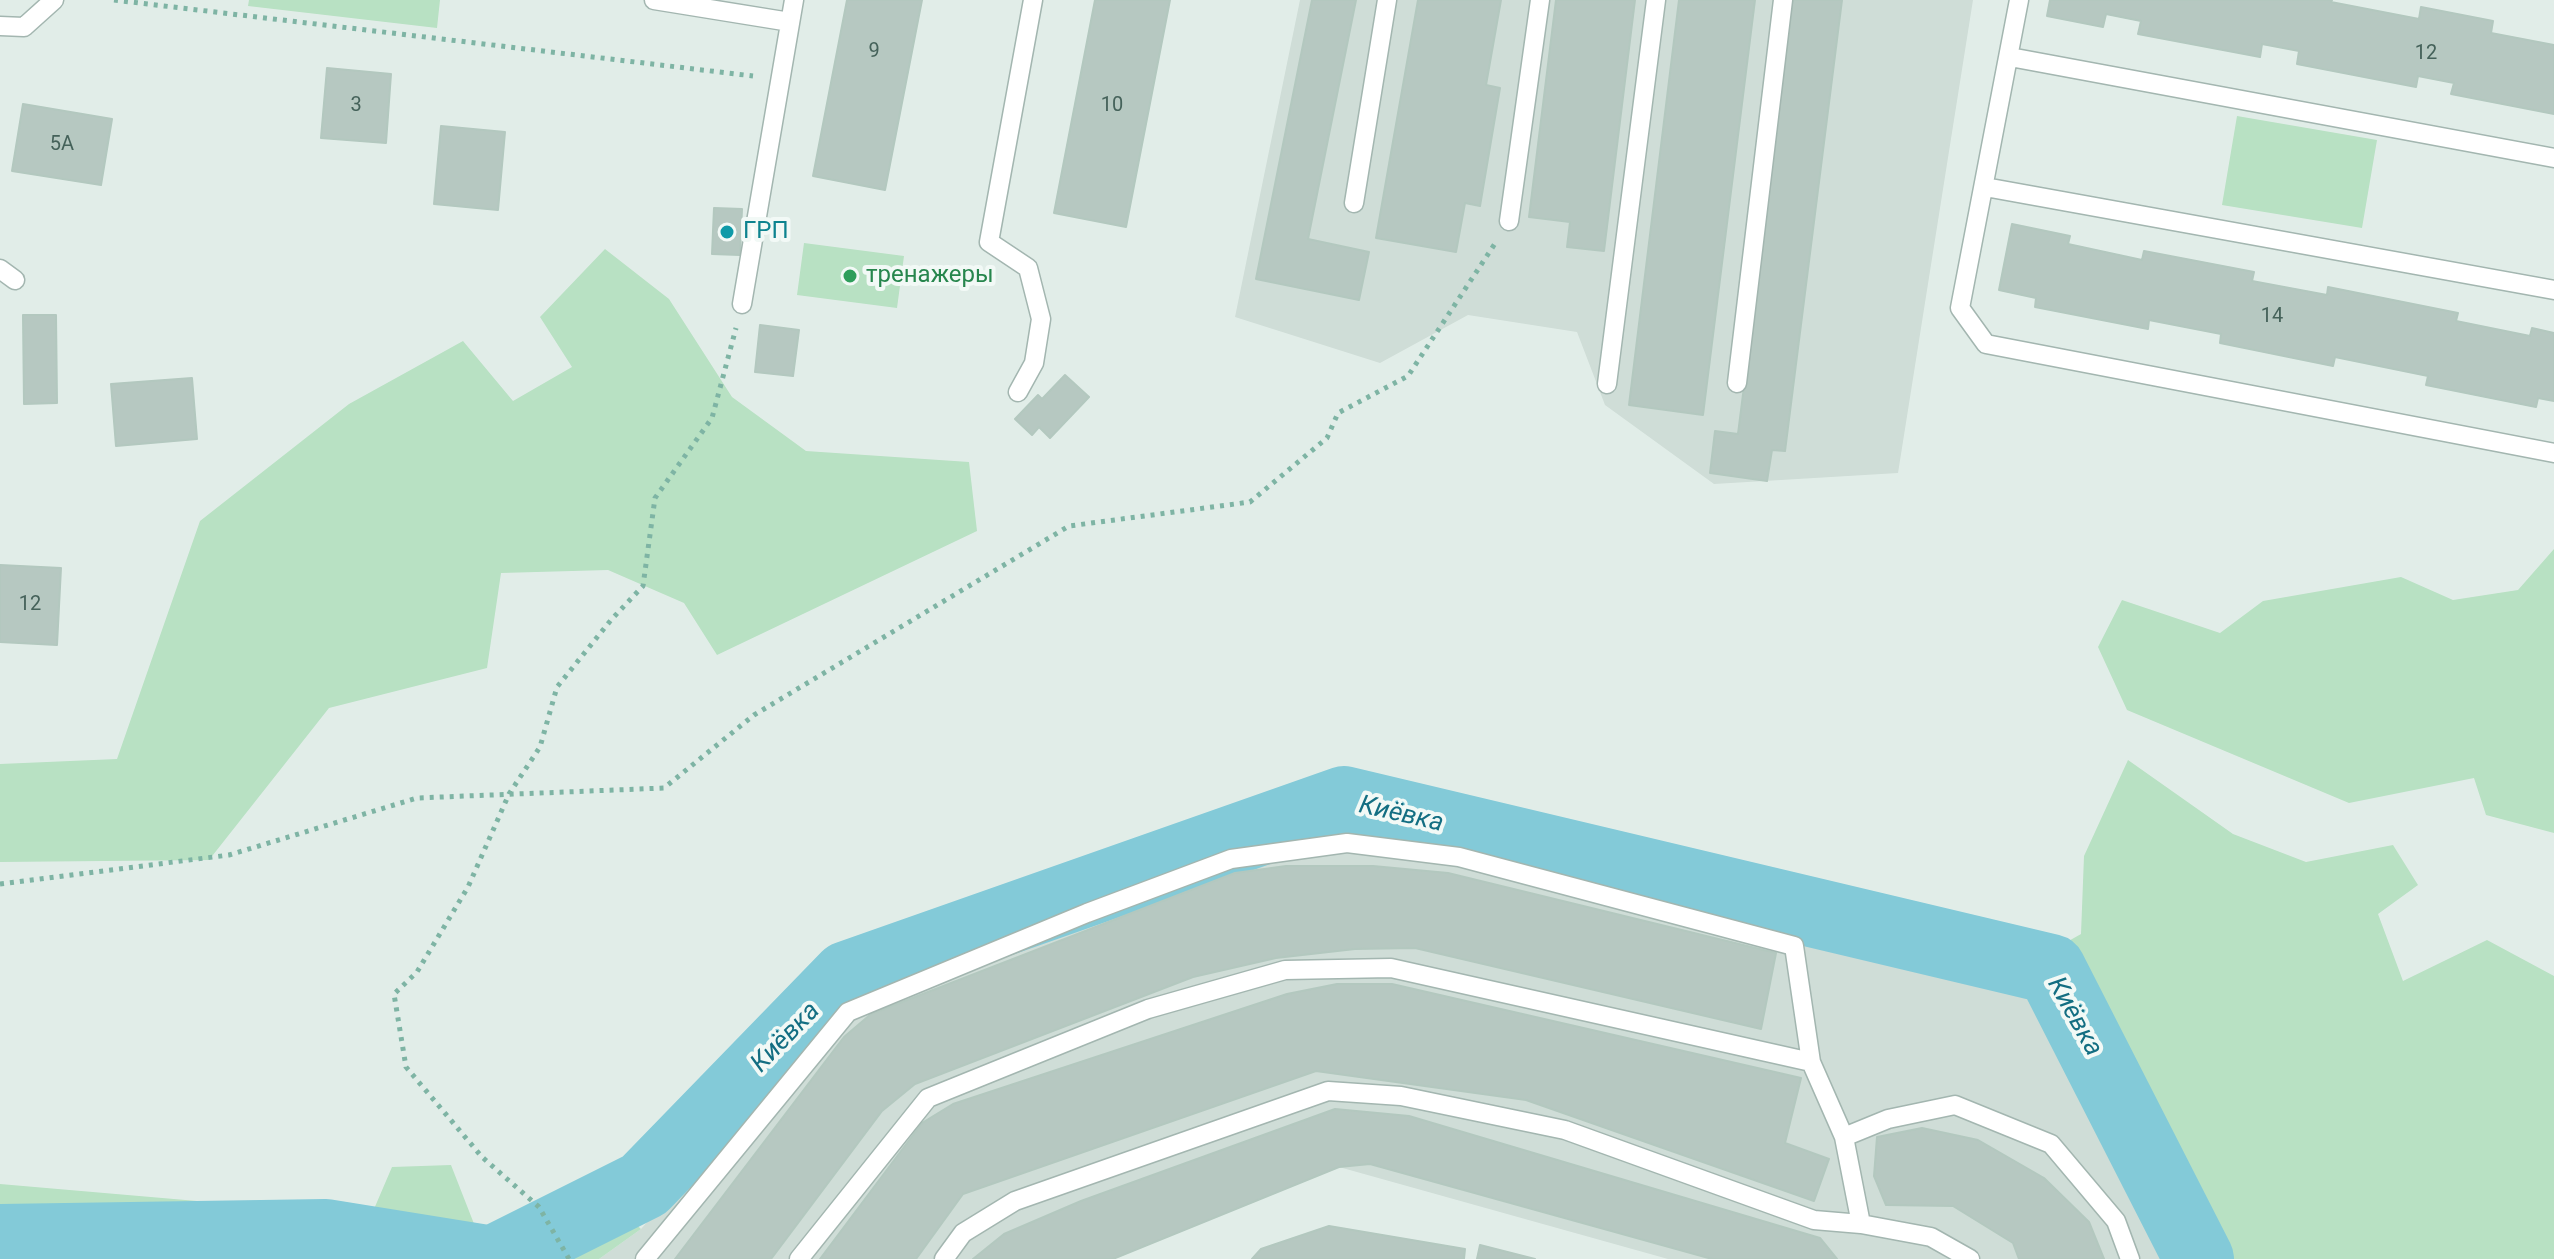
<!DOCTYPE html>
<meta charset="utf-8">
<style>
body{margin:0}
canvas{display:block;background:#e1ede8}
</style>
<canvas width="2554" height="1259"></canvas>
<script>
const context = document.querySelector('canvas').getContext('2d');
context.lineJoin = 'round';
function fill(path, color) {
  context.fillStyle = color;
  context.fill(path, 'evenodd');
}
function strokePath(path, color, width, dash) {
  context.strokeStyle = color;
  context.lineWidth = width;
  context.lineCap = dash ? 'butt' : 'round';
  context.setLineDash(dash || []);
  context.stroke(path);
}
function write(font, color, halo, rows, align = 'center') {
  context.font = font + ' Roboto,sans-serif';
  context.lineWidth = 8;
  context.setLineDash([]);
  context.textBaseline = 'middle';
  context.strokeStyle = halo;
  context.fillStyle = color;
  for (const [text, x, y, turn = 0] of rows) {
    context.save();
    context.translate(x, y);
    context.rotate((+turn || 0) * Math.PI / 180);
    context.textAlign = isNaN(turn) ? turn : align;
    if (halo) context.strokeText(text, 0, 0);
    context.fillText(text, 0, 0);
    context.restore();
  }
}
fill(new Path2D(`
 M1300 0H1973L1898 473 1714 484 1605 405 1577 332 1468 315 1380 363 1235 317Z
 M1329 792 1471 813 2028 964 2112 1102 2181 1259H1668L1339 1167 1113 1259H599L641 1229 849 994Z`), '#cfddd7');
fill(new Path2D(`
 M249 0H440L437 28 248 6Z
 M2237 116 2377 140 2362 228 2222 205Z
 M804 243 904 256 897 308 797 295Z
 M605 249 669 299 732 397 806 451 969 462 977 531 717 655 684 603 608 570 501 573 487 668 329 708 209 860 0 862V764L117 759 200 521 349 404 463 341 513 401 572 367 540 317Z
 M2554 549V833L2486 815 2474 778 2349 803 2127 710 2098 647 2122 600 2220 633 2263 601 2401 577 2453 600 2518 590Z
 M2128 760 2233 834 2306 862 2393 845 2418 885 2378 914 2403 981 2487 940 2554 976V1259H2181L2112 1102 2028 964 2081 934 2084 856Z
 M451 1165 478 1234 594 1185 641 1229 599 1259H0V1184L371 1216 392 1167Z`), '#b8e1c3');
strokePath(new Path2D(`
 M0 1239 326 1234 481 1259
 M496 1259 644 1185 847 976 1344 801 2051 969 2199 1259`), '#83cad8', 70);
const building = new Path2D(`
 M847 0H922L885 190 813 176Z
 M1095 0H1170L1126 227 1054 213Z
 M1312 0H1356L1308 239 1369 252 1359 300 1256 279Z
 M1418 0H1501L1486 85 1500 88 1480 206 1465 203 1456 252 1376 238Z
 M1556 0H1635L1604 251 1567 247 1570 222 1529 217Z
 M1679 0H1755L1703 415 1629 405Z
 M1793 0H1842L1785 451 1772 450 1767 481 1710 473 1715 431 1738 434Z
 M2050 0H2332L2331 2 2419 19 2421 7 2493 21 2491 33 2554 45V114L2451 94 2454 83 2418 76 2416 87 2297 64 2299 51 2262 44 2260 57 2138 34 2141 21 2106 14 2103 27 2047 16Z
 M327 68 391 74 386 143 321 138Z
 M23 104 112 119 101 185 12 171Z
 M441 126 505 132 498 210 434 204Z
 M714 208 742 209 740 255 712 254Z
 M2012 224 2070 236 2068 244 2142 260 2144 251 2254 272 2252 281 2327 295 2328 287 2458 313 2456 321 2530 336 2532 328 2554 333V401L2538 398 2536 407 2426 385 2428 376 2335 357 2333 366 2220 343 2221 334 2149 320 2148 329 2035 307 2036 298 1999 290Z
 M23 315H56L57 403 24 404Z
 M760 325 799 330 793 376 755 372Z
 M1065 375 1089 397 1050 438 1039 427 1032 435 1015 419 1038 395 1042 399Z
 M192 378 197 439 116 446 111 384Z
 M0 565 61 568 57 645 0 642Z
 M1286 866H1373L1448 873 1776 953 1761 1029 1415 948 1355 949 1276 958 1193 977 915 1084 882 1111 771 1259H675L844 1037 871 1014 1235 873Z
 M1337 984H1392L1801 1078 1785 1143 1829 1159 1814 1201 1526 1100 1316 1071 963 1194 916 1259H820L922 1123 953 1104 1287 994Z
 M1335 1109 1409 1116 1820 1238 1837 1259H1712L1370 1164 1339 1167 1113 1259H973L1004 1234 1081 1201Z
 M1922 1128 1978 1140 2044 1178 2089 1222 2104 1259H2019L2013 1243 1953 1206 1886 1205 1874 1176 1877 1137Z
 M1329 1226 1465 1249 1464 1259H1252L1261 1249Z
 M1480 1245 1535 1259H1477Z`);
fill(building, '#b6c8c1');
strokePath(building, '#b3c8bf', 2);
const service = new Path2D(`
 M654 0 790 22
 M2019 0 1960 308 1986 344 2554 453
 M0 26 24 27 54 0
 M2010 57 2554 158
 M1985 187 2554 290
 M1354 203 1387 0
 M1509 221 1540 0
 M0 269 15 280
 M742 304 794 0
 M1737 383 1783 0
 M1607 384 1656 0
 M1018 392 1034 363 1041 319 1028 268 989 242 1033 0
 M1844 1137 1888 1119 1955 1105 2051 1144 2116 1221 2130 1259
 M645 1259 848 1012 1087 913 1231 859 1347 843 1459 857 1794 946 1811 1062
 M799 1259 928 1098 1148 1009 1285 970 1391 968 1811 1062 1844 1137 1861 1224 1931 1237 1970 1259
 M944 1259 963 1233 1015 1201 1328 1091 1401 1096 1565 1130 1814 1220 1861 1224`);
strokePath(service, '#a3b6b0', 21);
strokePath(new Path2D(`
 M114 0 753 76
 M0 884 229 855 417 798 664 788 754 715 1069 526 1250 502 1327 438 1338 413 1408 376 1496 242
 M569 1259 539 1207 482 1157 406 1067 394 994 417 972 468 887 509 794 540 747 557 687 611 620 643 586 655 498 712 418 736 328`), '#7eb4a4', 5, [4, 6]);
strokePath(service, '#fff', 18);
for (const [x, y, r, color] of [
 [727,232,8,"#0f9aa8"],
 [850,276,8,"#2e9e5b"]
]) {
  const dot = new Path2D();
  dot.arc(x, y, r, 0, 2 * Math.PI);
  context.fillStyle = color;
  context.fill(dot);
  strokePath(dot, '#f2f9f6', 3);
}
write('20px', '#45625a', null, [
 ["9",874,52],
 ["12",2426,54],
 ["3",356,106],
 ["10",1112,106],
 ["5А",62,145],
 ["14",2272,317],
 ["12",30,605]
]);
write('24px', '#0d838f', '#f2f9f6', [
 ["ГРП",743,232]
], 'left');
write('24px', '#27864d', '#f2f9f6', [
 ["тренажеры",866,276]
], 'left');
write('italic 26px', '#136e82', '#f2f9f6', [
 ["Киёвка",1401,815,13],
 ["Киёвка",2074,1017,61],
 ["Киёвка",786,1038,-46]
]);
</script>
